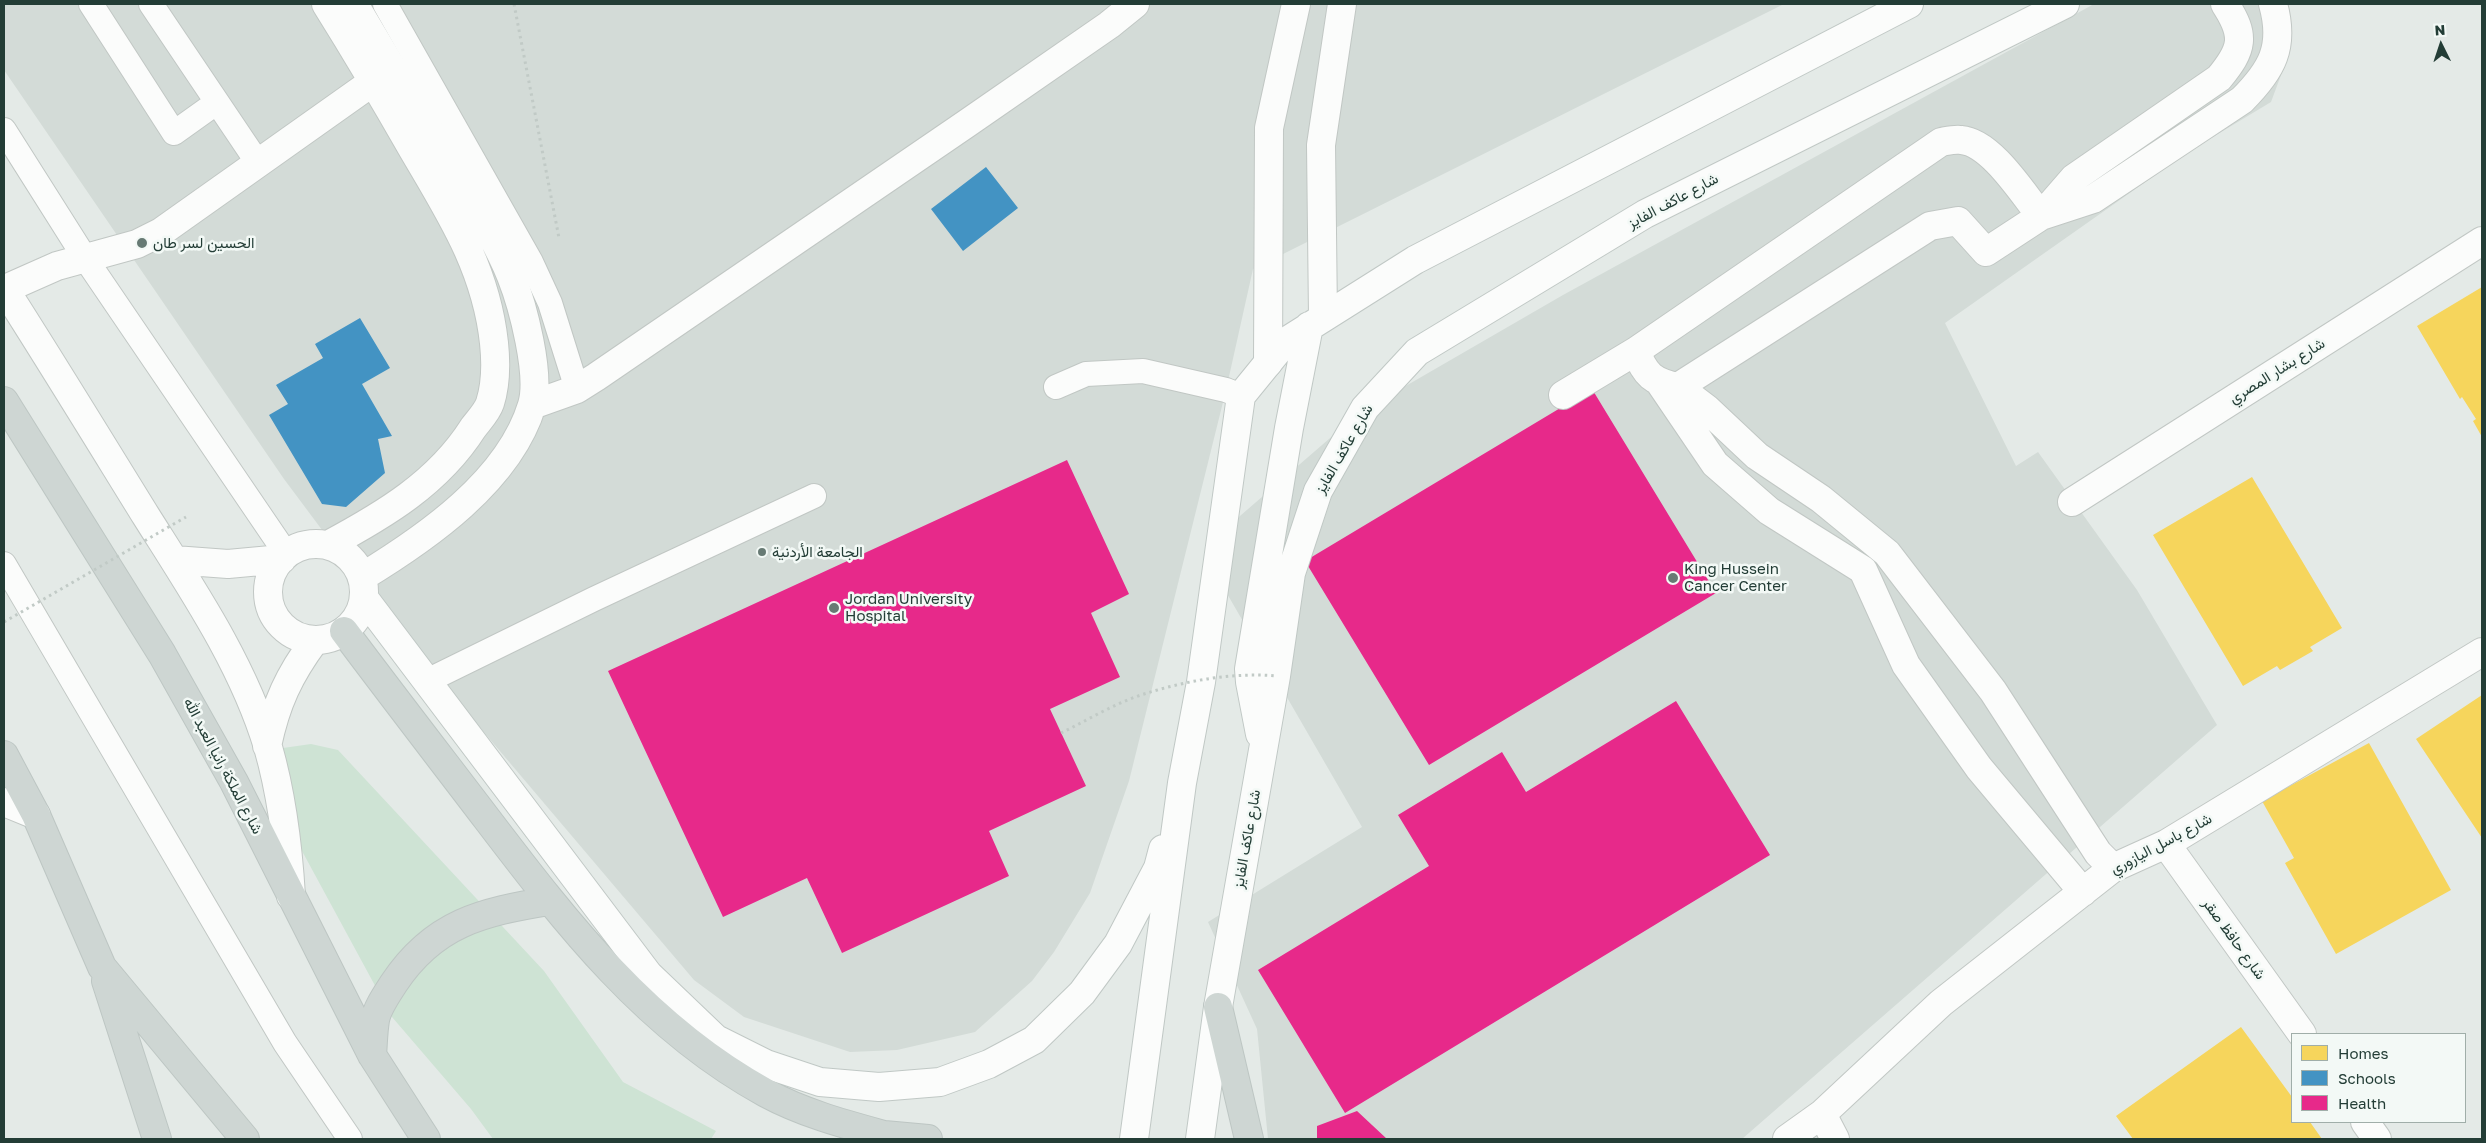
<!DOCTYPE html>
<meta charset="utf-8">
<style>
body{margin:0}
#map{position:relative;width:2486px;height:1143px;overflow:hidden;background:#e4eae7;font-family:"Golos Text",sans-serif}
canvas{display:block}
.frame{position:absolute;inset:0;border:5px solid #233d36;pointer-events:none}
.legend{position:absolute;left:2291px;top:1033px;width:175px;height:90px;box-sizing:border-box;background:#f3f9f6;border:1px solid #a0aea9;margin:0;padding:6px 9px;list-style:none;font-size:15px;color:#233d36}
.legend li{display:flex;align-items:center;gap:10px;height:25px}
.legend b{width:25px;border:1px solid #a0aea9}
.north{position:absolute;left:2416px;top:20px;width:50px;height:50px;-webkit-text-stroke:4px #f3f9f6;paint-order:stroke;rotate:356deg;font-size:14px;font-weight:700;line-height:20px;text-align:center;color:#233d36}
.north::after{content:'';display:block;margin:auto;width:18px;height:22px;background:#233d36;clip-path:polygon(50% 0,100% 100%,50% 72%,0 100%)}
</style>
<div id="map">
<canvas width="2486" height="1143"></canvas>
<div class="frame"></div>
<ul class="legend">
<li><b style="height:14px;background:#f6d55c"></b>Homes</li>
<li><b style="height:14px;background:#4393c3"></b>Schools</li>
<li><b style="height:14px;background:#e7298a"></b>Health</li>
</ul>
<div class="north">N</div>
</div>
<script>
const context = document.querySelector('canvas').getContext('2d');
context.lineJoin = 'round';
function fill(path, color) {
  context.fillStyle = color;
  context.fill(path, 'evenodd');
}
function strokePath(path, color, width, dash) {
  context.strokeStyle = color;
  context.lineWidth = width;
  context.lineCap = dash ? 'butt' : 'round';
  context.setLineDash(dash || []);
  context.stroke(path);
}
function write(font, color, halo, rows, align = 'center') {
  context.font = font + ' "Golos Text",Vazirmatn,sans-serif';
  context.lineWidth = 5;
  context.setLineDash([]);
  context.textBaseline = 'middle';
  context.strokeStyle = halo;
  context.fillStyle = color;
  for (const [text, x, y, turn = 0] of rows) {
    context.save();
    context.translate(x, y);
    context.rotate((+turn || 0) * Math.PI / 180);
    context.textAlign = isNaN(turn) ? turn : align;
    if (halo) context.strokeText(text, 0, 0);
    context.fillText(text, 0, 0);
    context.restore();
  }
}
fill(new Path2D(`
 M4 4H1784L1253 269 1226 390 1129 781 1090 893 1054 952 1032 981 975 1032 897 1050 850 1052 744 1017 694 980 393 625 284 479 4 70Z
 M2094 4H2270L2286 25 2284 67 2271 102 2188 152 1945 323 2016 466 2038 452 2137 590 2217 725 1742 1139H1268L1257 1029 1208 922 1362 827 1211 566 1218 535 1359 413 1563 295Z`), '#d3dbd7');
fill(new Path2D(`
 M311 744 338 750 544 971 623 1082 716 1131 711 1139H493L471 1109 392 1017 263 779 276 749Z`), '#cee3d4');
fill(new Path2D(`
 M2482 287V437L2473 421 2476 419 2462 397 2460 399 2417 326Z
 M2252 477 2342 628 2310 647 2313 651 2280 670 2277 666 2243 686 2153 535Z
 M2482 695V838L2416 739Z
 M2369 743 2451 890 2336 954 2285 863 2294 858 2262 801Z
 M2241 1027 2292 1097V1122H2310L2322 1139H2133L2116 1116Z`), '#f6d55c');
fill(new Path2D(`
 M986 167 1018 208 963 251 931 209Z
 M360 318 390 368 362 384 392 436 378 439 385 473 346 507 322 504 269 415 288 404 276 385 323 358 315 344Z`), '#4393c3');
fill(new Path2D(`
 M1592 389 1716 593 1429 765 1305 561Z
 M1067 460 1129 594 1091 613 1120 677 1050 709 1086 786 989 831 1009 876 842 953 807 878 723 917 608 671Z
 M1676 701 1770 855 1345 1113 1258 970 1429 866 1398 815 1502 752 1526 792Z
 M1357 1111 1387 1139H1317V1126Z`), '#e7298a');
const lane = new Path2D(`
 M91 4 174 133 216 103
 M151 4 258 163
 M385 4 531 262 550 303 577 389
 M4 130 85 258 287 555
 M1056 387 1086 374 1143 371 1226 390 1241 396
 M4 564 285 1043 350 1139
 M427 681 594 599 814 496`);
const street = new Path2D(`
 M326 4C356 52 385 101 413 150 450 213 486 268 494 343 496 362 496 384 490 403 487 412 479 420 473 428 438 483 384 515 328 545
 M354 4C387 59 420 114 453 170 473 204 496 239 511 276 523 306 541 375 532 405 509 481 426 538 362 577
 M2041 216C2023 194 1991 142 1961 140 1955 139 1947 141 1941 142L1636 351C1645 375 1653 382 1678 387L1930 226 1958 221 1986 252 2041 216 2093 199 2242 100C2272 70 2285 47 2273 4
 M2041 216 2074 178 2219 78C2243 49 2246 36 2225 4
 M4 288C52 363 99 440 146 516 192 589 243 664 268 747 282 796 288 845 291 896
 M5 289 57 266 137 244 161 232 374 81
 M1323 317 1321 145 1342 4
 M1268 363 1269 128 1296 4
 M1660 383 1715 464 1769 511 1863 570 1906 665 1979 768 2083 892
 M1678 387 1707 409 1757 456 1821 499 1887 553 1993 691 2098 853 2113 868
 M1563 395 1636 351
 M532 405 577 389 596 377 966 124 1109 25 1135 4
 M2072 502 2482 241
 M268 592a48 48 0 1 1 96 0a48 48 0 1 1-96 0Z
 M174 560 228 564 282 559
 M267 746C276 703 289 675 315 640
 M4 802 36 815
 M2166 844 2302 1034
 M1822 1114 1835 1139
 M2365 1122 2377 1139
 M1787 1139 1822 1114 1941 1003 2113 868 2166 844 2482 652`);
const secondary = new Path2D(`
 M364 598 648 974 716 1039 766 1064 820 1082 879 1087 940 1082 989 1064 1034 1040 1082 993 1118 944 1158 868 1163 849
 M1260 734 1250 682 1249 669 1289 428 1309 326
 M1134 1139 1182 783 1201 682 1241 396 1285 342 1415 260 1909 4
 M1200 1139 1218 1007 1276 676 1291 573 1318 491 1365 408 1417 352 1645 214 2065 4`);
const primary = new Path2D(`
 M4 401 162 654 234 782 372 1055 426 1139
 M344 631C391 694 439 756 487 819 567 924 647 1028 766 1093 803 1113 844 1124 884 1135
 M4 755 36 815 102 967 245 1139
 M106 981 157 1139
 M1218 1007 1249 1139
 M372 1055C373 1044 373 1032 375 1020 377 1008 387 994 394 983 434 923 482 912 549 901
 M865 1137 884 1135 928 1139`);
strokePath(lane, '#c1c7c4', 26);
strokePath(street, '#c1c7c4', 30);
strokePath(secondary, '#c0c8c5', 30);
strokePath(primary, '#bdc6c3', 30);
strokePath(new Path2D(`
 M514 4 559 238`), '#c1cac6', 3, [2.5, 4]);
strokePath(lane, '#fbfcfb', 24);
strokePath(street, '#fbfcfb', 28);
strokePath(secondary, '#fbfcfb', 28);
strokePath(primary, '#ced6d3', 28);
strokePath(new Path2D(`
 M4 622 186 517
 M1061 733C1088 720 1115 703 1144 694 1185 681 1233 672 1276 676`), '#c1cac6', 3, [2.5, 4]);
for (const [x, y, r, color] of [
 [142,243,6,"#677a74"],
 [762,552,5,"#677a74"],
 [1673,578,6,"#677a74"],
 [834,608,6,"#677a74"]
]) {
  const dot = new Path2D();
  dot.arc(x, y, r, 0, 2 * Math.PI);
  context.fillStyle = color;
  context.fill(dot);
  strokePath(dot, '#f3f9f6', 2);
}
write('15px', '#233d36', '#f3f9f6', [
 ["شارع عاكف الفايز",1673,201,-28],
 ["شارع بشار المصري",2277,371,-32],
 ["شارع عاكف الفايز",1344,449,-60],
 ["شارع الملكة رانيا العبد الله",223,766,62],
 ["شارع عاكف الفايز",1247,839,-80],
 ["شارع باسل اليازوري",2161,844,-28],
 ["شارع حافظ صقر",2234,939,54]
]);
write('15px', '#233d36', '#f3f9f6', [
 ["الحسين لسر طان",153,243],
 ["الجامعة الأردنية",772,552],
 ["King Hussein",1684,569],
 ["Cancer Center",1684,586],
 ["Jordan University",845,599],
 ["Hospital",845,616]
], 'left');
</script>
